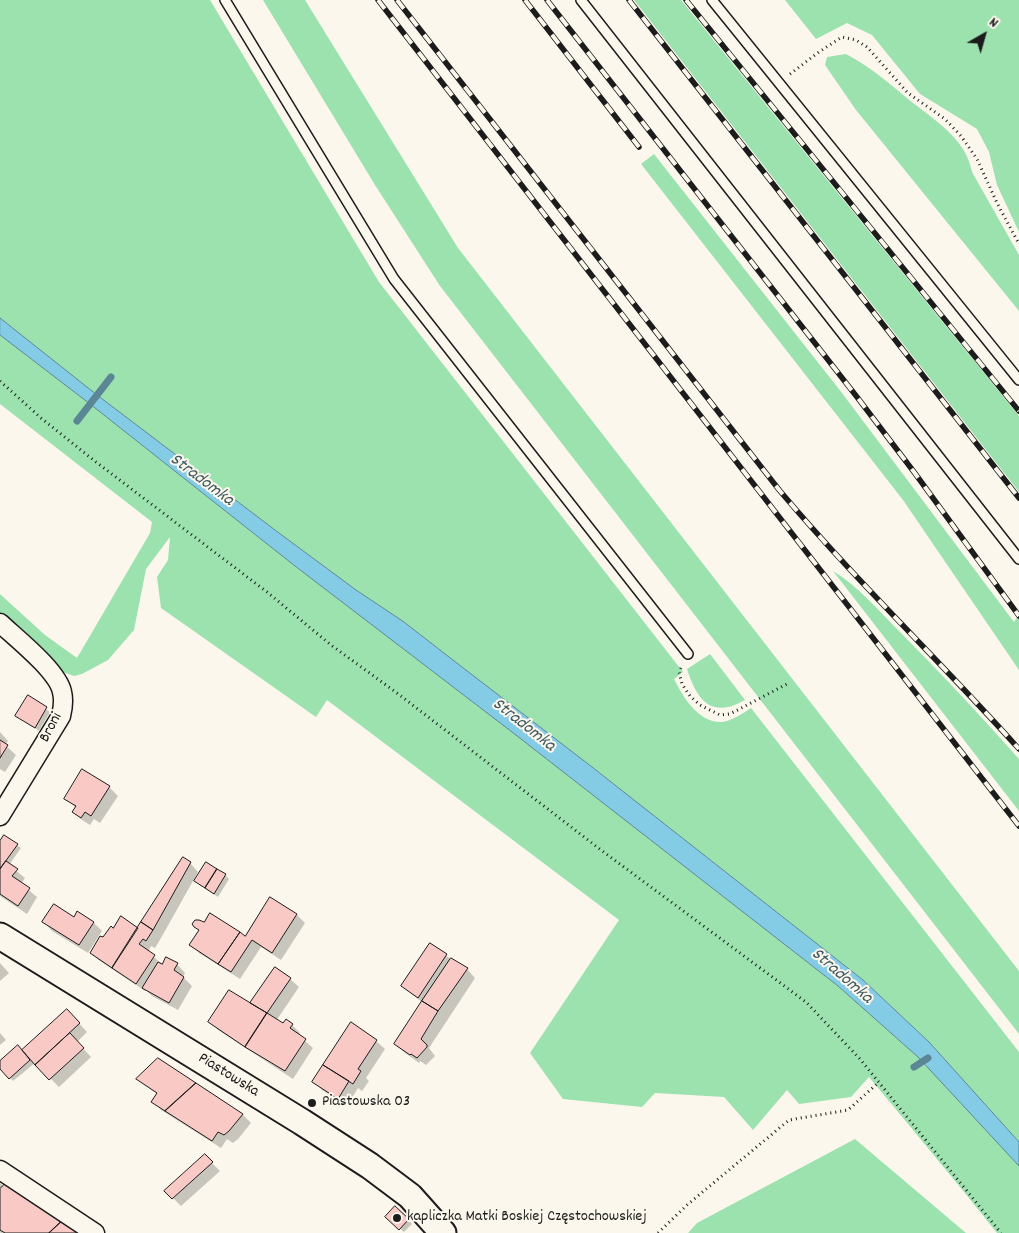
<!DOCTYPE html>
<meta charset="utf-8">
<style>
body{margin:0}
#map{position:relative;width:1019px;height:1233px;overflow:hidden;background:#fbf7ec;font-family:Dekko,sans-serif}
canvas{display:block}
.north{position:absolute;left:959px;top:10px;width:50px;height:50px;-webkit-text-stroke:4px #fbf7ec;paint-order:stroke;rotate:38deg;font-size:14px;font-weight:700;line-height:20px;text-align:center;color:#1c1c1c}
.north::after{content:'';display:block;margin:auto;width:18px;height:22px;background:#1c1c1c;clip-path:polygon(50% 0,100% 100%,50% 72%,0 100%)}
</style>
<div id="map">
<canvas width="1019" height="1233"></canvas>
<div class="north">N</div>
</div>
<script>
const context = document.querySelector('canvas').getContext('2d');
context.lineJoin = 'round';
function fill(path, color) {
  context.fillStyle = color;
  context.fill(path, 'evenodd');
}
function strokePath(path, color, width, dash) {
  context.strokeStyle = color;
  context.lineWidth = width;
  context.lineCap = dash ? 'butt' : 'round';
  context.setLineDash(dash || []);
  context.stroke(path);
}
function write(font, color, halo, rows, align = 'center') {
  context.font = font + ' Dekko,sans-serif';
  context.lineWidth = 4;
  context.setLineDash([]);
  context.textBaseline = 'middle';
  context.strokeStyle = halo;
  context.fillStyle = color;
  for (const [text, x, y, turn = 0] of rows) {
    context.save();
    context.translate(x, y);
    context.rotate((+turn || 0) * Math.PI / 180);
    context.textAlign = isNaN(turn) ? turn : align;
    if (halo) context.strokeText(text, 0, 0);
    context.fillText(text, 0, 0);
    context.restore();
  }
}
fill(new Path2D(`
 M0 0H210L379 282 683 672 674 679C683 697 699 724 723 722 733 720 742 714 751 708L1019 1052V1142L929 1042 863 980 592 767 449 657 404 622 356 590 279 533 97 395 0 318Z
 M263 0H305L458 248 1019 971V1034L440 286 375 185Z
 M634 0H681L1019 416V492Z
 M785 0H1019V232L997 185 989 152 977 129 920 94 872 35 847 23 816 39Z
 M846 54C869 66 888 82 908 99 933 119 966 138 972 172L1019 255V311L856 110 825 65 827 57Z
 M654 154 842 393 1014 622 1019 614V670L903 500 641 164Z
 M0 335 90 404 295 566 512 732 838 986 918 1057 920 1059 912 1064 915 1070 925 1064 1019 1166V1233H997C955 1180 912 1129 869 1077L851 1097 799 1104 787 1090 753 1130 724 1097 655 1093 642 1107 563 1099 530 1053 619 920 327 700 316 717 161 608 157 577 168 560 170 537 146 569 134 630 108 660 82 674 74 676 60 671 0 613V594L45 635 77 658 150 533 152 522 0 404Z
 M833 571C858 586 878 610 898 630 940 672 980 715 1019 759V811Z
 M710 654 745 700C712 719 697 701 687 669Z
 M855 1139 966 1233H688L697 1223Z`), '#9ce2ae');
const water = new Path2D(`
 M0 318 97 395 279 533 356 590 404 622 449 657 592 767 863 980 929 1042 1019 1142V1166L918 1057 838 986 512 732 295 566 90 404 0 335Z`);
fill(water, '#84cce5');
strokePath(water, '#5a8695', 1);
fill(new Path2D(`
 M28 697 50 712 39 731 16 715Z
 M0 732 8 741 5 745 16 755 5 772 0 769Z
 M83 770 109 787 118 796 100 823 94 819 90 825 82 820 74 812 76 808 66 798Z
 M0 843 17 845 21 848 9 865 25 878 21 884 37 897 27 914 0 896Z
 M190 863 198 872 161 938 155 948 151 946 148 952 163 965 177 964 185 973 183 977 192 986 178 1010 152 996 146 990 145 991 100 961 91 953 114 930H138Z
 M225 875 229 879 218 897 200 885Z
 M271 899 297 915 305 923 281 960 261 947 240 979 199 953 191 944 199 931 195 926 246 937Z
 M78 913 94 923 102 931 88 953 52 931 44 922 74 919Z
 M446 955 451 960 467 969 475 978 429 1048 435 1056 426 1065 420 1061 419 1063 404 1052 395 1044 423 1003 402 986Z
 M0 963 9 973 0 981Z
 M290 979 299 987 276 1021 283 1025H292L300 1033 299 1036 313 1048 293 1079 218 1030 210 1022 251 1005Z
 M67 1010 87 1032 77 1042 91 1057 59 1087 35 1063 13 1081 0 1067V1063L22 1052Z
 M0 1033 6 1040 0 1045Z
 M376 1041 385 1049 366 1078 369 1081 362 1091 358 1088 347 1106 322 1090 314 1082Z
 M158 1060 243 1115 251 1123 238 1139 233 1143 227 1139 221 1148 161 1110 153 1101 157 1094 138 1079Z
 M205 1156 220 1171 181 1206 166 1191Z
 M0 1183 4 1187 77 1233H1L0 1232Z
 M395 1208 412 1224 404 1232 387 1217Z`), '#0003');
strokePath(new Path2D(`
 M77 421 111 377
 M914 1067 928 1058`), '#5a8695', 7);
const building = new Path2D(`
 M28 695 47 707 35 728 15 716Z
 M0 740 8 745 0 758Z
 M82 769 110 786 91 816 85 812 81 818 72 812 76 806 64 799Z
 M4 835 18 844 0 869V841Z
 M183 857 191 862 153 930 141 922Z
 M6 861 18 869 12 876 30 888 18 906 0 894V869Z
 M206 862 217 869 205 888 194 881Z
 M217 869 226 874 214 894 205 888Z
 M270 897 297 914 272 953 252 940 231 972 218 964 240 932 245 936Z
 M54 904 74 917 77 911 94 922 79 945 42 922Z
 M210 913 240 932 218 964 189 945 199 930 194 927 192 924 195 920H199L204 922Z
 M121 916 138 928 112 968 90 953 100 936 103 937 111 926 113 928Z
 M141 922 153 930 146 941 143 939 139 944 155 955 136 984 112 968Z
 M430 943 447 954 418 998 401 986Z
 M166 957 178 963 174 970 184 977 169 1003 142 988 158 962 162 964Z
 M451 958 468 968 438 1011 422 1001Z
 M275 967 291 978 267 1013 250 1003Z
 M229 990 267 1013 245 1047 208 1022Z
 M422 1001 438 1011 421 1039 427 1045V1047L417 1058 411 1054 410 1055 394 1044Z
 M67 1009 80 1023 35 1065 22 1050Z
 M267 1013 283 1023 286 1019 293 1024 290 1028 306 1039 285 1071 245 1047Z
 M351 1022 377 1040 358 1069 361 1071 353 1084 323 1065Z
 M70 1033 84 1048 49 1080 35 1065Z
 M18 1045 30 1060 9 1079 0 1069V1061Z
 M158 1058 196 1083 165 1111 151 1102 157 1093 136 1079Z
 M323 1065 349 1081 338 1099 312 1082Z
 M196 1083 243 1114 229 1131 224 1135 218 1132 212 1141 165 1111Z
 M205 1154 213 1162 172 1199 164 1191Z
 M6 1183 62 1221 49 1233H5L0 1230V1189Z
 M395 1206 409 1219 399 1230 385 1217Z
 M62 1221 80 1233H49Z`);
fill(building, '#f9c9c6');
strokePath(building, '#1c1c1c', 1);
const lane = new Path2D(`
 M225 0 394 279 688 654
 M581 0 1019 559
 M712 0 1019 380`);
const street = new Path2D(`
 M0 623C16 638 58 671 62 692 64 700 63 708 61 716L0 816
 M0 1170 95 1233`);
const secondary = new Path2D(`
 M0 936 302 1122 370 1166 410 1196 443 1233`);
strokePath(lane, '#1c1c1c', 12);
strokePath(street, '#1c1c1c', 21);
strokePath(secondary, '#1c1c1c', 29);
strokePath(new Path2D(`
 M790 74 819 52 842 37 856 40 867 47 908 93 945 119 961 136 977 159 997 203 1019 244
 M0 381 41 418 96 462 267 592 331 645 397 693 601 850 806 1002 860 1059 1001 1233
 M681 668 679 672 682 684 690 696 700 705 720 715 730 714 787 684
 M658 1233 687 1205 789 1120 848 1110 878 1083`), '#1c1c1c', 3, [1, 4]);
strokePath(lane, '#fbf7ec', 9);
strokePath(street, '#fbf7ec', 18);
strokePath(secondary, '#fbf7ec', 25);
const rail = new Path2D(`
 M378 0 1019 826
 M397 0 780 491C856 581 941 662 1019 749
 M525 0 639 147
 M547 0 857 397 914 472 1019 616
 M629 0 1019 498
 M686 0 1019 411`);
strokePath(rail, '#1c1c1c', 5.5);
strokePath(rail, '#fbf7ec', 4, [11]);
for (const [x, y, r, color] of [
 [312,1103,5,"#1c1c1c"],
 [397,1218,5,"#1c1c1c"]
]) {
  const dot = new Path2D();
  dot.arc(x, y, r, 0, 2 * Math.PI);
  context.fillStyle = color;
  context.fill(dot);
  strokePath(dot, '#fbf7ec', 2);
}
write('16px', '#1c1c1c', '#fbf7ec', [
 ["Broni",52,728,-62],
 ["Piastowska",228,1076,32]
]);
write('16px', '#1c1c1c', '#fbf7ec', [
 ["Piastowska 03",322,1103],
 ["kapliczka Matki Boskiej Częstochowskiej",407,1218]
], 'left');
write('italic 18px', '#405a62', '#fbf7ec', [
 ["Stradomka",201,481,37],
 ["Stradomka",523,726,38],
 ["Stradomka",841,977,41]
]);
</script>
